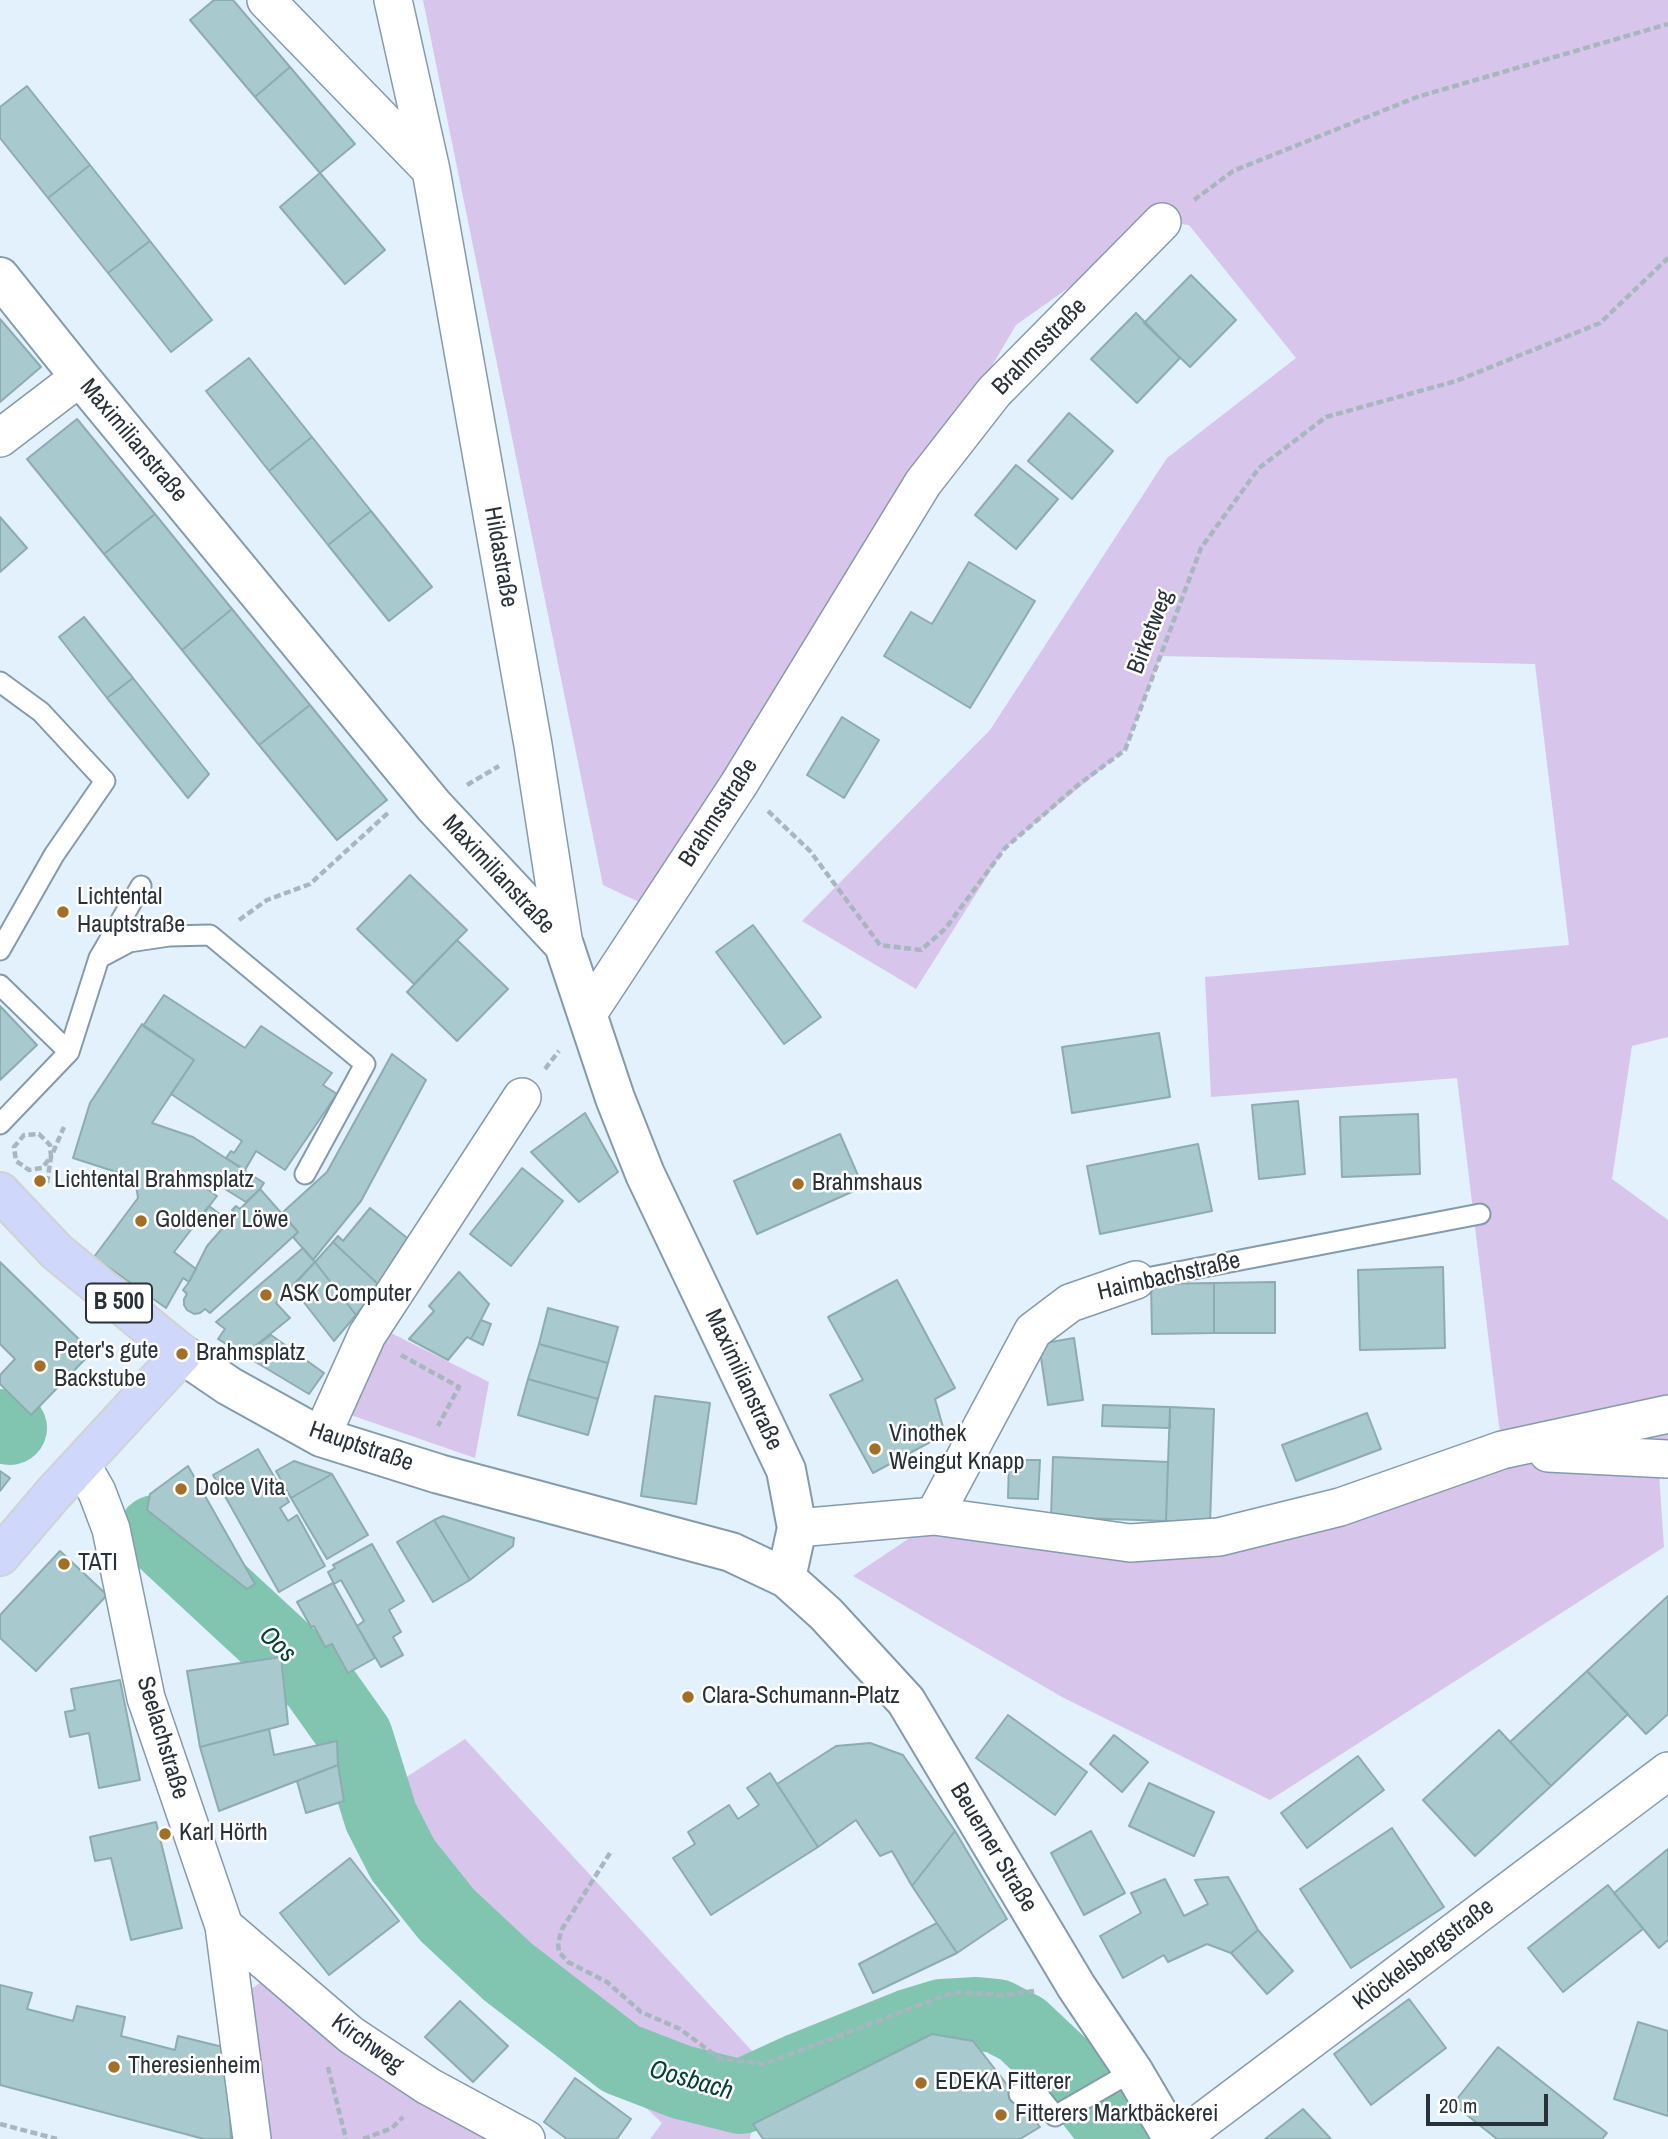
<!DOCTYPE html>
<meta charset="utf-8">
<style>
body{margin:0}
#map{position:relative;width:1668px;height:2139px;overflow:hidden;background:#e2f1fc;font-family:"Archivo Narrow",sans-serif}
canvas{display:block}
.scale{position:absolute;left:1426px;top:2094px;width:122px;height:32px;box-sizing:border-box;border:4px solid #283138;border-top:0;padding-left:9px;font-size:21px;line-height:24px;white-space:nowrap;color:#283138;-webkit-text-stroke:5px #fff;paint-order:stroke}
</style>
<div id="map">
<canvas width="1668" height="2139"></canvas>
<div class="scale">20 m</div>
</div>
<script>
const context = document.querySelector('canvas').getContext('2d');
context.lineJoin = 'round';
function fill(path, color) {
  context.fillStyle = color;
  context.fill(path, 'evenodd');
}
function strokePath(path, color, width, dash) {
  context.strokeStyle = color;
  context.lineWidth = width;
  context.lineCap = dash ? 'butt' : 'round';
  context.setLineDash(dash || []);
  context.stroke(path);
}
function write(font, color, halo, rows, align = 'center') {
  context.font = font + ' "Archivo Narrow",sans-serif';
  context.lineWidth = 5;
  context.setLineDash([]);
  context.textBaseline = 'middle';
  context.strokeStyle = halo;
  context.fillStyle = color;
  for (const [text, x, y, turn = 0] of rows) {
    context.save();
    context.translate(x, y);
    context.rotate((+turn || 0) * Math.PI / 180);
    context.textAlign = isNaN(turn) ? turn : align;
    if (halo) context.strokeText(text, 0, 0);
    context.fillText(text, 0, 0);
    context.restore();
  }
}
fill(new Path2D(`
 M423 0H1668V1037L1632 1046 1612 1179 1668 1220V1459H1658L1664 1547 1270 1800 1062 1697 853 1576 914 1535 1130 1543 1502 1450 1457 1078 1211 1097 1205 977 1569 945 1535 664 1161 656 1125 750 1005 848 916 989 802 921 990 730 1167 458 1296 358 1189 225 1162 222 1016 325 923 483 739 784 639 902 603 885Z
 M385 1330 489 1382 475 1458 345 1413Z
 M465 1739 764 2064 750 2139H650L662 2123 342 1819Z
 M276 1971 526 2139H252L235 2001Z`), '#d8c5eb');
strokePath(new Path2D(`
 M0 1426 10 1428
 M155 1532 317 1682 356 1737 381 1817 403 1860 447 1915 508 1972 621 2059 681 2082 741 2097 802 2069 909 2026 942 2016 977 2014 997 2016 1022 2029 1074 2078 1121 2139`), '#81c5b0', 74);
const building = new Path2D(`
 M214 0H233L290 67 255 97 190 20Z
 M290 67 355 144 320 173 255 97Z
 M27 86 90 165 48 198 0 138V107Z
 M90 165 150 241 108 273 48 198Z
 M320 173 385 250 345 284 280 207Z
 M150 241 212 320 171 352 108 273Z
 M1191 275 1236 320 1190 367 1144 323Z
 M1136 313 1180 358 1137 403 1091 359Z
 M0 319 41 367 0 402Z
 M249 358 312 437 269 471 206 391Z
 M1069 413 1113 451 1072 499 1028 461Z
 M77 419 155 514 104 554 27 459Z
 M312 437 371 511 328 545 269 471Z
 M1016 465 1058 499 1016 549 975 515Z
 M371 511 432 587 389 621 328 545Z
 M155 514 232 609 182 650 104 554Z
 M0 517 27 548 0 572Z
 M969 562 1035 601 970 708 884 656 911 612 932 624Z
 M232 609 310 705 259 745 182 650Z
 M84 617 133 678 107 698 59 637Z
 M133 678 209 774 188 798 107 698Z
 M310 705 387 800 337 840 259 745Z
 M842 717 879 740 844 798 807 775Z
 M410 875 467 930 414 984 357 929Z
 M753 925 821 1017 784 1044 716 952Z
 M457 940 508 989 457 1041 407 992Z
 M164 995 245 1048 261 1026 332 1073 323 1085 337 1094 285 1170 256 1151 245 1170 226 1158 231 1151 234 1153 242 1141 171 1094 194 1060 143 1026Z
 M0 1006 37 1045 0 1080Z
 M142 1024 194 1060 152 1123 193 1137 264 1183 260 1189 246 1202 204 1176 198 1183 217 1196 174 1252 196 1269 189 1282 183 1278 166 1308 94 1257 138 1198 135 1178 73 1158 90 1103Z
 M1159 1033 1170 1097 1072 1113 1062 1047Z
 M392 1054 426 1080 361 1201 313 1260 293 1237 298 1232 282 1213 327 1172Z
 M1298 1101 1305 1174 1259 1179 1252 1105Z
 M585 1113 618 1172 579 1202 531 1152Z
 M1418 1114 1420 1174 1342 1177 1340 1117Z
 M840 1134 863 1187 757 1234 734 1181Z
 M1198 1144 1212 1211 1100 1234 1087 1166Z
 M522 1168 563 1201 511 1266 470 1234Z
 M260 1189 298 1232 210 1313 205 1309 200 1313 194 1314 187 1310 184 1305V1299L187 1294 183 1290 189 1282 207 1246 236 1213 232 1210 236 1206 240 1209Z
 M209 1206 229 1221 224 1227 204 1212Z
 M370 1208 412 1242 379 1285 333 1242 338 1236 343 1241Z
 M333 1242 379 1285 356 1315 315 1262Z
 M303 1248 315 1262 276 1303 290 1318 244 1355 218 1339 225 1329 216 1322Z
 M0 1262 92 1352 31 1415 0 1384V1375L15 1359 0 1344Z
 M315 1262 356 1315 334 1341 292 1287Z
 M1443 1267 1445 1348 1360 1350 1358 1270Z
 M459 1272 489 1304 471 1339 467 1337 448 1360 409 1339 434 1311 429 1306Z
 M897 1280 955 1388 935 1399 945 1434 873 1473 830 1395 863 1380 828 1317Z
 M1275 1282V1333H1214V1283Z
 M1214 1283V1333L1152 1334 1151 1284Z
 M548 1308 618 1327 608 1363 539 1344Z
 M481 1320 491 1324 483 1345 471 1339Z
 M271 1335 324 1373 309 1394 244 1355Z
 M1074 1338 1083 1400 1048 1405 1039 1344Z
 M539 1344 608 1363 598 1399 528 1379Z
 M528 1379 598 1399 588 1435 518 1415Z
 M655 1396 710 1403 696 1504 641 1496Z
 M1103 1405 1170 1407V1428L1102 1426Z
 M1170 1407 1214 1409 1210 1523 1166 1521Z
 M1367 1413 1381 1449 1296 1481 1282 1445Z
 M258 1449 289 1502 280 1508 288 1521 297 1515 325 1566 279 1592 213 1475Z
 M1053 1457 1168 1462 1166 1521 1051 1517Z
 M1009 1460H1040L1038 1499 1008 1498Z
 M294 1461 332 1474 291 1498 276 1471Z
 M188 1466 255 1584 247 1589 147 1510 150 1494Z
 M0 1471 10 1478 0 1491Z
 M332 1474 368 1535 327 1559 291 1498Z
 M443 1516 514 1538 513 1546 470 1580 434 1520Z
 M434 1520 470 1580 433 1602 397 1542Z
 M372 1544 404 1601 389 1610 401 1632 393 1637 403 1655 381 1667 357 1626 364 1621 341 1580 334 1584 328 1572 335 1568 333 1565Z
 M60 1551 107 1595 36 1671 0 1638V1615Z
 M333 1583 375 1658 348 1673 332 1644 325 1647 314 1626 311 1627 297 1602Z
 M1668 1596V1714L1646 1734 1587 1671Z
 M281 1657 288 1724 200 1747 187 1671Z
 M1587 1671 1628 1714 1551 1786 1510 1742Z
 M120 1680 140 1780 99 1788 89 1733 70 1737 65 1712 75 1710 71 1689Z
 M1008 1715 1087 1772 1055 1815 976 1758Z
 M269 1729 274 1755 337 1741 338 1765 219 1811 200 1747Z
 M1499 1730 1551 1786 1475 1856 1423 1800Z
 M1114 1735 1148 1762 1122 1792 1090 1764Z
 M870 1743 903 1755 955 1831 912 1886 892 1851 880 1856 856 1820 818 1847 777 1784 836 1746Z
 M1358 1756 1384 1790 1307 1848 1281 1813Z
 M338 1765 344 1801 306 1813 297 1781Z
 M770 1773 818 1847 711 1915 673 1858 695 1844 688 1832 729 1805 738 1819 759 1805 747 1788Z
 M1149 1783 1214 1812 1194 1856 1129 1826Z
 M156 1822 182 1928 131 1940 111 1858 95 1861 90 1837Z
 M1392 1828 1444 1907 1351 1968 1300 1889Z
 M955 1831 1007 1919 957 1953 912 1886Z
 M1091 1831 1125 1893 1084 1915 1051 1853Z
 M1668 1849V1940L1659 1948 1614 1893Z
 M350 1858 399 1921 329 1975 280 1913Z
 M1228 1877 1258 1930 1231 1953 1207 1944 1168 1962 1164 1955 1123 1978 1100 1936 1141 1913 1131 1893 1165 1879 1184 1916 1208 1904 1195 1880Z
 M1608 1885 1643 1929 1563 1992 1528 1948Z
 M937 1923 957 1953 873 1993 859 1964Z
 M1258 1930 1293 1971 1267 1994 1231 1953Z
 M0 1985 32 1993 27 2009 73 2021 77 2006 125 2017 121 2036 175 2050 178 2036 227 2048 231 2139H204L0 2085Z
 M1409 1999 1446 2048 1371 2105 1334 2054Z
 M460 2001 508 2046 473 2082 425 2037Z
 M1638 2022 1668 2031V2116L1614 2099Z
 M932 2034 973 2041 1040 2127 1020 2139H763L753 2124Z
 M1498 2047 1607 2133 1602 2139H1497L1453 2104Z
 M575 2078 631 2119 617 2139H567L544 2122Z
 M1303 2109 1331 2139H1265Z`);
fill(building, '#a8c9cd');
strokePath(building, '#8cacb0', 2);
const service = new Path2D(`
 M0 682 41 712 105 781 54 855 0 950
 M99 958 129 942 169 936 210 935 365 1064 305 1174
 M0 985 69 1052
 M0 1124 69 1052 99 958 141 886
 M1136 1280 1480 1214
 M1019 2094 1036 2092 1055 2116 1133 2071`);
const minor = new Path2D(`
 M266 0 431 170
 M393 0 431 170 533 745 564 945
 M0 438 80 377
 M587 1015 739 784 923 483 994 392 1162 222
 M321 1437 367 1335 522 1097
 M1548 1453 1668 1459
 M81 1464 97 1492 111 1529 146 1698 224 1926 252 2139
 M934 1516 1033 1331 1070 1303 1136 1280
 M797 1528 934 1516 1130 1543 1219 1537 1340 1507 1502 1450 1668 1414
 M224 1926 351 2035 428 2086 526 2139
 M1179 2139 1668 1771`);
const secondary = new Path2D(`
 M0 277 80 377 434 806 564 945 615 1098 645 1174 786 1470 797 1528 786 1578
 M182 1354 229 1386 321 1437 439 1474 731 1552 786 1578 826 1614 906 1701 1076 1986 1133 2071 1173 2139`);
const primary = new Path2D(`
 M0 1192 57 1252 182 1354 52 1495 0 1556`);
strokePath(service, '#849bac', 23);
strokePath(minor, '#849bac', 40);
strokePath(secondary, '#849bac', 42);
strokePath(primary, '#d0d2d3', 42);
strokePath(new Path2D(`
 M1194 200 1233 171 1417 97 1668 24
 M467 785 499 766
 M768 811 810 851 880 945 921 950 945 929 1005 848 1078 785 1125 750 1201 548 1259 468 1326 417 1456 381 1600 323 1668 258
 M239 920 267 900 310 884 389 812
 M545 1069 559 1051
 M39 1134 50 1145 51 1157 42 1168 29 1170 16 1161 14 1147 24 1135Z
 M47 1183 51 1157 64 1127
 M401 1355 459 1387 438 1426
 M610 1853 562 1929 558 1943 559 1952 568 1962 607 1982 641 2012 680 2029 719 2058 764 2064 954 1992 1005 1995 1034 1991
 M328 2067 346 2139
 M0 2124 57 2139
 M363 2139 392 2128 403 2117`), '#a8b6bf', 4.5, [7, 3.5]);
strokePath(service, '#fff', 19);
strokePath(minor, '#fff', 37);
strokePath(secondary, '#fff', 38);
strokePath(primary, '#cfd7fa', 38);
for (const [x, y, r, color] of [
 [63,912,7,"#a36f27"],
 [40,1181,7,"#a36f27"],
 [798,1184,7,"#a36f27"],
 [141,1221,7,"#a36f27"],
 [266,1295,7,"#a36f27"],
 [182,1354,7,"#a36f27"],
 [40,1366,7,"#a36f27"],
 [875,1449,7,"#a36f27"],
 [181,1489,7,"#a36f27"],
 [64,1564,7,"#a36f27"],
 [688,1697,7,"#a36f27"],
 [165,1834,7,"#a36f27"],
 [114,2067,7,"#a36f27"],
 [921,2083,7,"#a36f27"],
 [1001,2115,7,"#a36f27"]
]) {
  const dot = new Path2D();
  dot.arc(x, y, r, 0, 2 * Math.PI);
  context.fillStyle = color;
  context.fill(dot);
  strokePath(dot, '#fff', 2.5);
}
for (const [x, y, w] of [
 [119,1303,66]
]) {
  const box = new Path2D();
  box.roundRect(x - w / 2, y - 19.5, w, 39, 5);
  context.fillStyle = '#fff';
  context.fill(box);
  strokePath(box, '#283138', 2);
}
write('bold 23px', '#283138', null, [
 ["B 500",119,1303]
]);
write('24px', '#283138', '#fff', [
 ["Brahmsstraße",1040,347,-46],
 ["Maximilianstraße",133,441,50],
 ["Hildastraße",500,557,80],
 ["Birketweg",1151,632,-69],
 ["Brahmsstraße",719,813,-57],
 ["Maximilianstraße",498,875,47],
 ["Haimbachstraße",1169,1277,-13],
 ["Maximilianstraße",743,1380,65],
 ["Hauptstraße",361,1447,19],
 ["Seelachstraße",162,1738,73],
 ["Beuerner Straße",993,1848,59],
 ["Klöckelsbergstraße",1424,1955,-37],
 ["Kirchweg",367,2044,36]
]);
write('24px', '#283138', '#fff', [
 ["Lichtental",77,898],
 ["Hauptstraße",77,926],
 ["Lichtental Brahmsplatz",54,1181],
 ["Brahmshaus",812,1184],
 ["Goldener Löwe",155,1221],
 ["ASK Computer",280,1295],
 ["Peter's gute",54,1352],
 ["Backstube",54,1380],
 ["Brahmsplatz",196,1354],
 ["Vinothek",889,1435],
 ["Weingut Knapp",889,1463],
 ["Dolce Vita",195,1489],
 ["TATI",78,1564],
 ["Clara-Schumann-Platz",702,1697],
 ["Karl Hörth",179,1834],
 ["Theresienheim",128,2067],
 ["EDEKA Fitterer",935,2083],
 ["Fitterers Marktbäckerei",1015,2115]
], 'left');
write('italic 26px', '#034234', '#fff', [
 ["Oos",277,1645,43],
 ["Oosbach",691,2081,16]
]);
</script>
